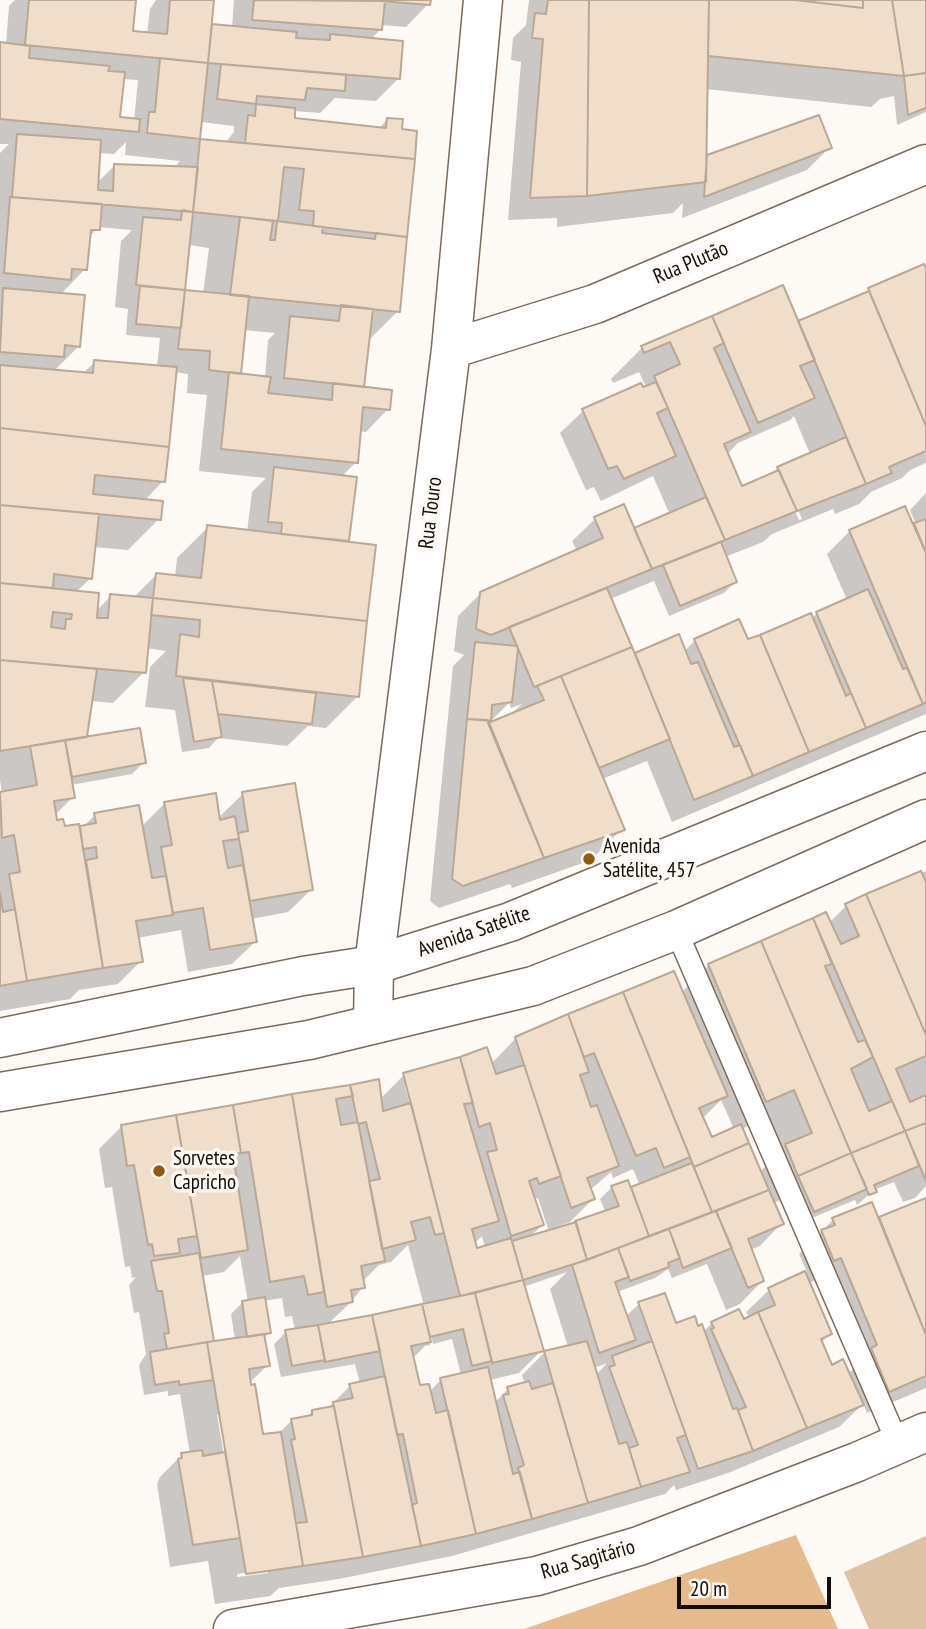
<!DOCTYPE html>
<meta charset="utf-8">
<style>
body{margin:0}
#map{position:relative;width:926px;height:1629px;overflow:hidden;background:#fdf9f5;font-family:"PT Sans Narrow",sans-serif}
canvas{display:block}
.scale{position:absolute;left:677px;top:1577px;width:154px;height:32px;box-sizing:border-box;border:4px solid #130d07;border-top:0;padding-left:9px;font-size:21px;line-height:24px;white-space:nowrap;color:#130d07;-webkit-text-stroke:5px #fdf9f5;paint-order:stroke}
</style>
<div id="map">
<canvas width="926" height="1629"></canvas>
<div class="scale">20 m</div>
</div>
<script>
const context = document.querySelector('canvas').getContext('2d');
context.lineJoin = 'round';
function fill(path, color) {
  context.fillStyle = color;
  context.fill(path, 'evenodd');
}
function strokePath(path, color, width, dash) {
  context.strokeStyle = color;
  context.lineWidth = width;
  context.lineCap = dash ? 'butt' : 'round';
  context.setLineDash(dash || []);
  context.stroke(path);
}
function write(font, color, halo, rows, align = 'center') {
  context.font = font + ' "PT Sans Narrow",sans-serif';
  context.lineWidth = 7;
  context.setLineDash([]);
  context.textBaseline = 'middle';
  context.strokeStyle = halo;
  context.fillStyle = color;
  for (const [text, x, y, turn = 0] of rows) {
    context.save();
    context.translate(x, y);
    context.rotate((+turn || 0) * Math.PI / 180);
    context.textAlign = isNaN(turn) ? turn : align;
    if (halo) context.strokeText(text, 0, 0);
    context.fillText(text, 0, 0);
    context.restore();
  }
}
fill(new Path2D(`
 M926 1536V1629H869L844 1572Z`), '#ddc2a6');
fill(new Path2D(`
 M796 1535 838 1629H524Z`), '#e5ba8c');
fill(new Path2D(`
 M15 0H134L131 32 147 34 150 9 156 0H213L210 25 232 27 234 0H429L428 4 406 27 381 25 380 30 370 40 398 79 376 101 335 98 320 113 294 111 293 120 378 129 388 119 400 131 415 132 398 311 368 341 363 389 388 409 366 432 359 431 356 462 341 477 357 697 326 728 308 726 287 746 218 738 209 748 182 752 175 710 145 707 150 667 166 651 146 648 144 672 113 703 91 701 85 739 144 762 132 774 71 785 73 797 54 816 55 822 64 828 83 827 95 815 141 827 165 803 218 818 243 794 311 890 288 912 251 919 255 942 232 964 188 972 181 930 137 938 141 961 118 984 79 990 70 999 0 1011V793H2L0 780V153L9 144H0V44H6L9 6ZM123 79 138 80 134 121 118 119ZM200 122 234 126V132L225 143 196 140ZM126 142 125 155 180 161 174 168 115 165 96 184 99 153 114 154ZM98 227 132 230 121 241 115 307 128 309 126 335 160 338 157 367 95 362 82 374 53 372 79 346 60 295 85 269 88 239ZM188 245 209 248 203 294 183 292ZM244 330 275 333 268 340 265 378 239 376ZM174 372 188 374 187 393 207 395 199 471 266 478 252 492 247 532 208 527 177 558 175 577 156 575 133 598 111 596 96 611 76 592 91 578 94 547 128 550 159 519 144 501 163 481Z
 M529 0H926V112L897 125 894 96 880 99 871 107 706 89 705 160 708 157 830 147 807 170 682 218 683 203 673 213 557 227V218L508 220 521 62 511 60 513 38 526 25Z
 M923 266 926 272V463L910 470 902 478 871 492 859 504 835 514 833 509 772 534 763 542 725 557 735 582 724 593 669 616 654 581 610 599 634 655 678 637 684 652 695 640 747 641 812 619 817 613 847 600 827 554 850 531 916 525 910 510 926 493V714L672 822 647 761 602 779 622 829 591 860 512 888 510 884 439 908 430 901 453 666 464 655 454 651 458 616 481 593 577 551 572 541 595 519 633 531 670 515 653 476 601 501 594 487 586 490 560 433 583 411 640 386 642 390 646 387 639 372 613 383 611 379 642 348 782 288 797 323 863 295 869 290ZM870 298H874L917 399 914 402ZM794 416 810 454 778 468 770 476 741 488 727 454 738 443 790 420ZM779 476H783L802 519 799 520ZM509 703 511 708 522 704 510 715 488 724Z
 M926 871V1186L915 1198 903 1202 894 1182 874 1190 857 1205 855 1200 802 1222 790 1196 773 1203 782 1223 760 1246 750 1250 762 1281 740 1304 726 1310 707 1264 672 1278 668 1269 655 1278 617 1292 626 1316 639 1304 664 1295 674 1325 697 1328 703 1332 712 1323 743 1321 749 1318 746 1312 769 1290 807 1272 799 1254 833 1220H878L926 1200V1388L867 1413 863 1404 839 1427 728 1473 676 1490 674 1485 665 1494 452 1556 339 1579 279 1588 270 1596 215 1604 208 1561 170 1567 157 1484 160 1477 182 1455 190 1454 180 1394 168 1396V1391L144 1395 139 1365 146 1354 139 1312 134 1313 129 1285 136 1277 132 1278 130 1266 125 1267 112 1187 105 1188 99 1149 121 1127 351 1087 379 1100 404 1075 491 1064 516 1038 673 973 681 993 709 965 825 915 829 923 846 906ZM408 1086 413 1105H410L405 1087ZM721 1100 734 1129 711 1139 703 1118ZM763 1120 777 1154 760 1172 741 1129ZM633 1169 640 1186 630 1191 612 1187 600 1199 606 1213 557 1229 556 1227 570 1222 593 1199 590 1190 611 1172 613 1178ZM538 1198 549 1232 529 1238 542 1225 533 1200ZM482 1236 485 1247 476 1250 474 1244ZM408 1245 424 1306 328 1324 351 1302 363 1287 362 1282 379 1265 391 1262ZM240 1256 248 1302 242 1303 231 1314 235 1340 213 1343 202 1276 224 1272ZM567 1272 550 1289 568 1347 545 1352 522 1375 525 1384 508 1389 495 1402 490 1380 519 1373 542 1350 523 1287ZM818 1279 855 1367 848 1374 831 1367 821 1343 830 1334 808 1283ZM282 1298 285 1317 292 1316 295 1330 286 1332 274 1344 281 1377 355 1364 360 1384 350 1386 327 1409 313 1411 306 1418 292 1420 278 1434 262 1436 249 1383 268 1365 263 1339 270 1332 264 1301ZM424 1318H427L433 1344 452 1339 461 1375 441 1380 429 1392 419 1387 412 1359 425 1346 430 1345ZM607 1363 596 1375 594 1368ZM217 1415H221L228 1460 225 1461ZM268 1569V1573L237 1577V1574Z`), '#0003');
const building = new Path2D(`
 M29 0H136L133 31 167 34 170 0H214L208 63 25 45Z
 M254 0 385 1 382 30 252 20Z
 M369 0H431L430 5Z
 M548 0H589L587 196 530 198 543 39 532 38 535 13 546 14Z
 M589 0H709L706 182 587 196Z
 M709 0H795L863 8V0H892L904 76 708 56Z
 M795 0H863V8Z
 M892 0H926V73L904 76Z
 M212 24 297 32 296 38 330 40V34L403 41 400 79 208 63Z
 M0 42 30 46 29 58 110 66 108 71 125 72 120 117 140 119 139 132 0 119Z
 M160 58 208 63 200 139 147 133 149 112H155Z
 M221 64 346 75 345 91 307 88 305 100 257 96 256 104 217 99Z
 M926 73V108L908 115 904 76Z
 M256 104 295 108V118L386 128 387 118 403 119 402 129 417 131 415 159 245 143 248 115 255 116Z
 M819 115 832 148 704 197 707 155Z
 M17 134 101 140 98 190 113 191 114 164 198 167 193 212 12 197Z
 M200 139 415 159 407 237 313 226 314 211 299 210 304 169 284 167 278 221 193 212Z
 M10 197 102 204 100 230H91L87 270 72 269 71 280 4 273Z
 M182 210 193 212 185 290 136 285 143 217 181 220Z
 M240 217 273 221 270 240H275L277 221 323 227 322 233 375 239 376 233 407 237 400 312 230 295Z
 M924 264 926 268V426L868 288Z
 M783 285 815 360 800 366 815 398 758 423 712 316Z
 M140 286 185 290 181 328 136 324Z
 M3 288 85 295 80 347 65 345 64 357 0 352Z
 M185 290 249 296 241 374 209 370 210 351 178 349Z
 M869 291 926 426V451L889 467 892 473 866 484 798 321Z
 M341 305 373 309 364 387 284 378 290 316 339 321Z
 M712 316 724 343 714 348 751 432 724 444 742 486 779 470 797 511 725 540 654 376 680 364 670 342 644 353 641 346Z
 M94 360 177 367 169 447 0 428V365L93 373Z
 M229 372 271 377 268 393 332 400 333 383 392 390 390 410 363 407 358 463 221 449Z
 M656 382 668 408 657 413 676 456 624 479 617 466 608 469 582 409 641 383 643 387Z
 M0 428 169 447 165 482 95 475 93 494 163 501 161 520 0 505Z
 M846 437 866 484 797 511 777 467Z
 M274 467 357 477 349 541 281 534 282 523 268 522Z
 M706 497 725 540 652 569 634 528Z
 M624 504 652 569 491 635 476 629 480 592 603 538 594 517Z
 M0 505 99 514 92 579 54 574 53 588 0 583Z
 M905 506 926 553V702L923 704 849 530Z
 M926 519V553L914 523Z
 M207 525 376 545 367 621 153 598 156 573 201 578Z
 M721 542 737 582 680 606 663 565Z
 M0 583 99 593 97 618H108L110 594 153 598 146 673 0 660ZM53 612 72 614 71 619H66L65 629 51 627Z
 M607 588 632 647 534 687 509 627Z
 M868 589 903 669 907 668 923 704 866 728 816 612Z
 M153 598 367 621 359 697 176 676 180 634 199 637 200 620 151 615Z
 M811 613 846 696 851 693 866 728 809 752 760 635Z
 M739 619 748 639 760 635 809 752 753 776 694 639Z
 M679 634 691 664 698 662 734 747 740 745 753 776 694 800 635 653Z
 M475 642 517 646 518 649 512 702 492 705 491 721 467 719Z
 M632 647 670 739 599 768 561 676Z
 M0 660 97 669 87 737 0 751Z
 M561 676 625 830 544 858 488 723 544 700 537 686Z
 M183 678 212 681 222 737 194 742Z
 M212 681 316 693 312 724 218 714Z
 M467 719 488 720 544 858 463 886 452 879Z
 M140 728 146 763 72 777 65 740Z
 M65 740 75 798 54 801 57 820 63 819 65 826 79 824 103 968 27 981 9 874 20 872 14 835 2 838 0 792 37 785 30 746Z
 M295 783 313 890 250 901 238 833 248 831 242 792Z
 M216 793 220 820 235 816 239 839 223 841 228 868 243 865 257 942 210 950 203 908 173 913 161 847 172 845 164 802Z
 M139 805 152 878 166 876 173 915 136 921 143 962 103 968 86 860 97 858 96 847 83 849 80 826 96 823 94 813Z
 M921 871 926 882V1035L866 894Z
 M0 893 3 912 15 909 27 981 0 986Z
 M866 894 926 1035V1056L896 1069 910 1102 926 1095V1123L905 1131 813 918 826 912 841 944 859 936 845 904Z
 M813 918 832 964 825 966 858 1042 865 1040 873 1057 851 1069 869 1111 892 1101 905 1131 851 1153 761 941Z
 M761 941 851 1153 798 1176 785 1144 812 1133 794 1090 766 1102 708 964Z
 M674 971 728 1096 699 1108 712 1137 741 1124 749 1143 694 1167 623 992Z
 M623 992 690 1157 664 1168 656 1148 636 1156 594 1053 584 1057 568 1014Z
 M568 1014 589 1072 580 1075 591 1107 597 1105 619 1166 587 1178 595 1199 571 1208 515 1037Z
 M487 1047 496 1074 524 1065 561 1176 539 1184 537 1178 529 1181 544 1225 511 1236 487 1152 497 1150 490 1123 479 1127 460 1057Z
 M460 1057 473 1103 464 1104 499 1221 472 1229 477 1248 511 1238 523 1280 460 1296 403 1073Z
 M379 1079 383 1111 411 1103 444 1233 435 1235 430 1217 411 1222 416 1240 382 1249 369 1181 380 1179 366 1122 358 1124 350 1085Z
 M350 1085 353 1096 336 1099 341 1125 358 1122 385 1261 361 1266 365 1288 351 1290 353 1302 327 1307 292 1094Z
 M292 1094 324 1292 308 1295 304 1276 270 1282 249 1152 241 1153 233 1105Z
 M233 1105 241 1153 233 1154 248 1250 201 1258 176 1115Z
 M176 1115 197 1236 178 1239 180 1253 154 1256 152 1244 148 1245 134 1165 127 1166 121 1125Z
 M926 1123V1181L905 1131Z
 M905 1131 919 1166 874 1185 877 1192 869 1195 851 1153Z
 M749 1143 769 1190 712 1212 694 1167Z
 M851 1153 867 1189 814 1212 798 1176Z
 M692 1163 712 1212 649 1236 631 1187Z
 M628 1180 649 1236 587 1260 575 1221 619 1206 611 1186Z
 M769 1190 784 1224 748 1239 764 1281 748 1288 716 1211Z
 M926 1198V1335L879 1217Z
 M872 1202 926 1335V1376L889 1392 871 1348 877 1345 841 1258 834 1261 821 1230 835 1225 832 1218Z
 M716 1211 732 1248 683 1268 669 1229Z
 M576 1222 587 1260 523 1280 512 1241Z
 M669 1229 680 1258 668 1263 669 1267 630 1281 618 1248Z
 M618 1248 629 1277 615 1282 636 1340 599 1353 572 1265Z
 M199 1253 214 1341 167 1349 164 1334 169 1333 162 1291H157L151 1261Z
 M805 1271 832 1334 821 1339 832 1365 843 1359 864 1405 807 1428 758 1312 775 1305 768 1288Z
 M523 1280 544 1351 492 1363 475 1293Z
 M475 1293 492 1361 472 1366 463 1329 430 1337 422 1304Z
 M665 1293 676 1323 695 1316 698 1326 702 1324 733 1409 737 1408 753 1451 698 1469 638 1302Z
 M265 1297 271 1333 247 1337 242 1301Z
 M422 1304 431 1342 411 1346 420 1385 429 1384 436 1413 448 1410 476 1534 421 1546 412 1505 417 1503 403 1434 397 1435 372 1315Z
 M739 1309 744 1319 758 1312 807 1428 753 1451 738 1410 746 1407 711 1329 714 1328 711 1322Z
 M372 1315 380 1351 325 1362 318 1325Z
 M318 1325 325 1360 292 1366 285 1330Z
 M264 1334 270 1366 249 1369 251 1385 255 1384 263 1434 281 1432 303 1566 246 1574 207 1342Z
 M587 1341 619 1444 627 1442 641 1487 588 1503 544 1351Z
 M652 1341 686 1435 677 1438 690 1472 641 1487 629 1448 638 1445 609 1367 615 1365 612 1356Z
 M207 1342 213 1380 179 1385V1381L155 1385 150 1352Z
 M488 1367 513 1474 520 1472 532 1519 476 1534 440 1378Z
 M385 1376 421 1546 363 1557 333 1402 353 1398 349 1384Z
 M529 1381 532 1389 553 1383 588 1503 532 1519 518 1468 524 1465 503 1395 509 1394 507 1387Z
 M334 1406 363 1557 303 1566 296 1523 307 1522 291 1440 295 1439 291 1419 312 1415V1410Z
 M202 1450 203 1456 225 1452 240 1538 193 1545 178 1459 182 1458 181 1453Z`);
fill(building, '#f1deca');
strokePath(building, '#baa896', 2);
const service = new Path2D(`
 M676 930 898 1444`);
const minor = new Path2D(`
 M451 349 595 304 926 164
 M373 1024 374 965 451 349 483 0
 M233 1629 537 1576 639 1546 857 1462 926 1432`);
const secondary = new Path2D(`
 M0 1038 303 976 374 965 510 922 926 751
 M0 1092 309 1040 533 986 676 930 926 819`);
strokePath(service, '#7b6a59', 24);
strokePath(minor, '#7b6a59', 41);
strokePath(secondary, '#7b6a59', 41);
strokePath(service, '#fff', 21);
strokePath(minor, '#fff', 38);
strokePath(secondary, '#fff', 38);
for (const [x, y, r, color] of [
 [589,859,7,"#915b0f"],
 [159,1171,7,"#915b0f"]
]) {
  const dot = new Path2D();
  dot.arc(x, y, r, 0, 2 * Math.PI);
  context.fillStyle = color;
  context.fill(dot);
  strokePath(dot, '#fdf9f5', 2.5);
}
write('21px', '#130d07', '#fdf9f5', [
 ["Rua Plutão",691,263,-23],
 ["Rua Touro",431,513,-83],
 ["Avenida Satélite",474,932,-19],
 ["Rua Sagitário",588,1560,-16]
]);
write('21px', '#130d07', '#fdf9f5', [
 ["Avenida",603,847],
 ["Satélite, 457",603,871],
 ["Sorvetes",173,1159],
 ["Capricho",173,1183]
], 'left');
</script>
